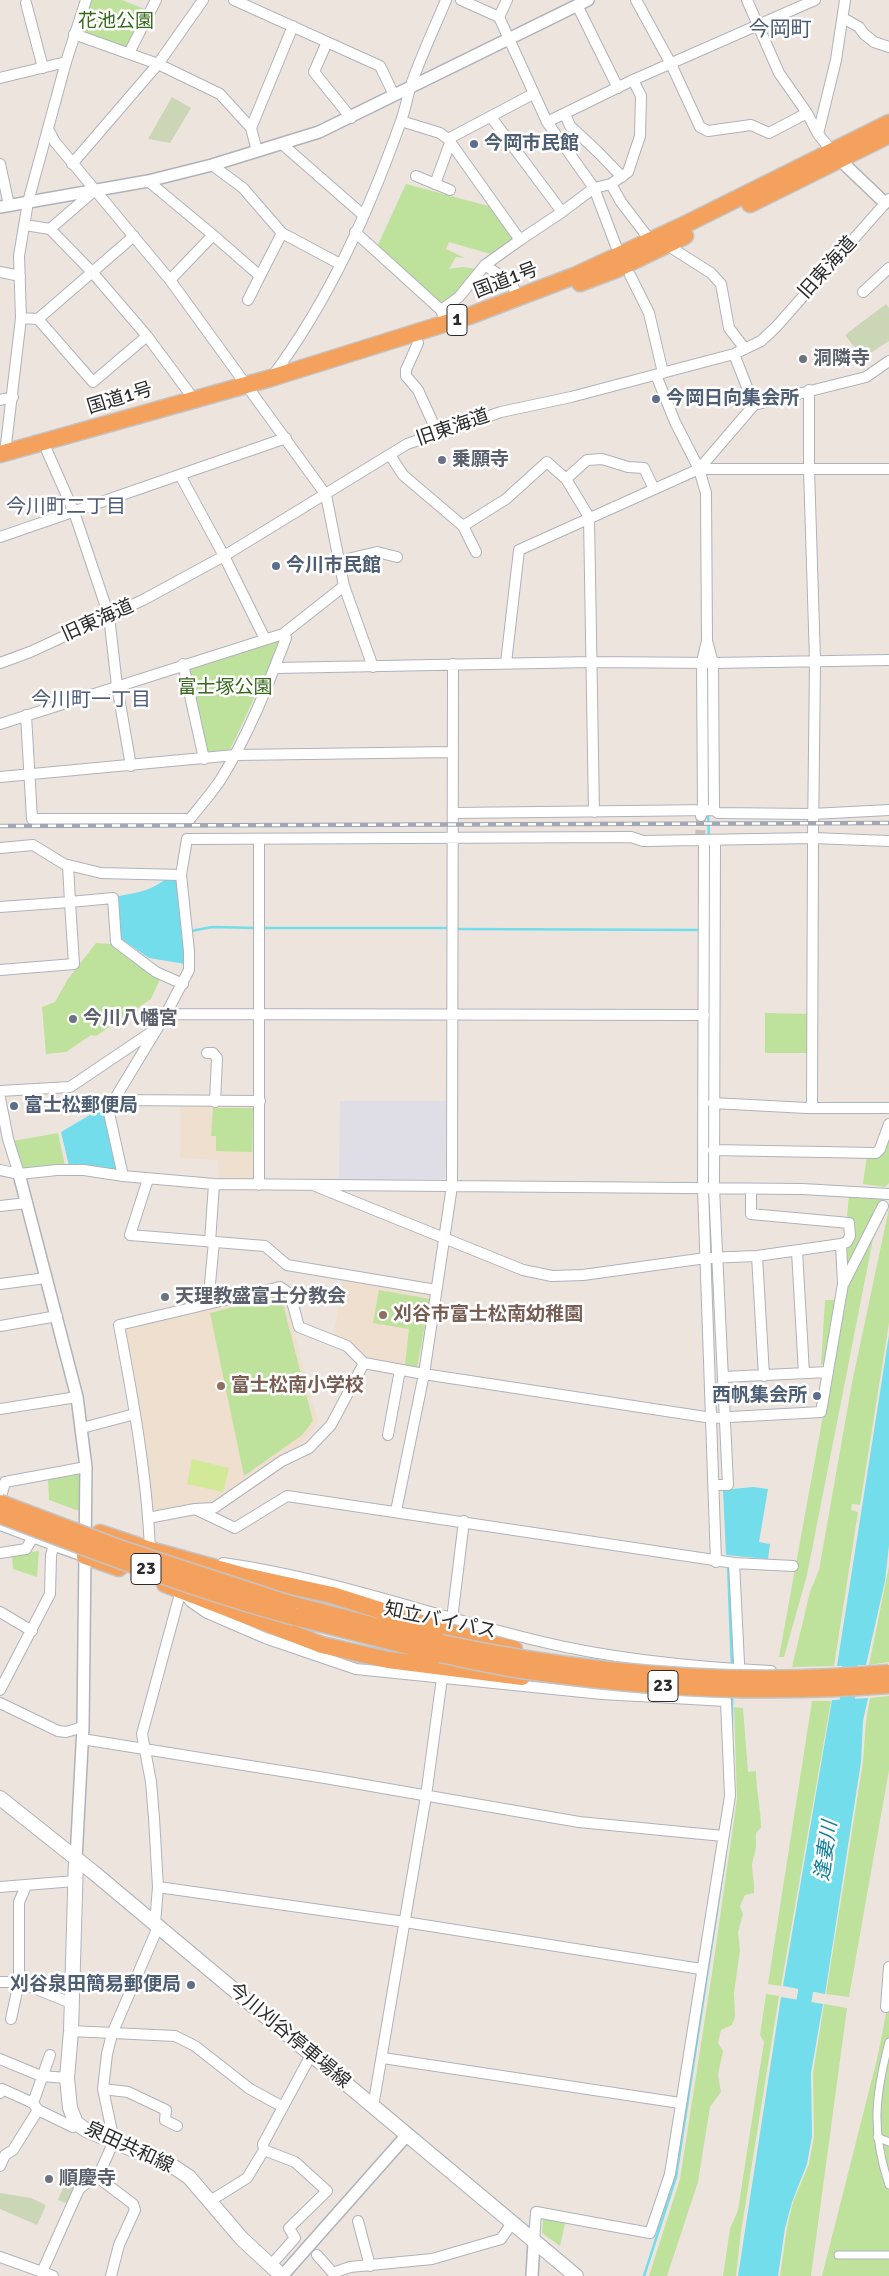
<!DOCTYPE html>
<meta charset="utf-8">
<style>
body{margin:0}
canvas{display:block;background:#ede4de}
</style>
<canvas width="889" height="2276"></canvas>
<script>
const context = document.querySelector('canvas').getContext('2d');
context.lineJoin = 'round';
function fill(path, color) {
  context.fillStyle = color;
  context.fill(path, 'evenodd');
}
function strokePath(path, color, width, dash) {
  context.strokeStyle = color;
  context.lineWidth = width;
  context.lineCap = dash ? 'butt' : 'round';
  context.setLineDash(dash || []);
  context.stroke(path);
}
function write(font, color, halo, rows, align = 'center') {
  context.font = font + ' Signika,"Noto Sans JP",sans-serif';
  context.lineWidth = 5;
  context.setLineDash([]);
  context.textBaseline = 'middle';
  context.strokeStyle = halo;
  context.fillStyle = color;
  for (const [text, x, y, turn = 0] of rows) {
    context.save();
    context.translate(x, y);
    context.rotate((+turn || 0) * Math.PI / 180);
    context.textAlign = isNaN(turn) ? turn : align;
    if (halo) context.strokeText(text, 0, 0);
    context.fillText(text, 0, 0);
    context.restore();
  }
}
fill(new Path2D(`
 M340 1101H446L445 1179H339Z`), '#dfdee6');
fill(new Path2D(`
 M180 1105H257L254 1178 219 1179 218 1160 180 1158Z
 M344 1278 433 1293 419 1371 369 1361 333 1338Z
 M279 1292 285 1297 318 1422 307 1438 293 1449 213 1504 150 1512 123 1330Z`), '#eedfce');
fill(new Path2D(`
 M90 0H122L147 10 127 48 79 32Z
 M406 184 492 207 516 239 494 255 449 242 446 249 465 258 456 257 449 269 462 267 478 269 457 294 442 306 376 249Z
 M279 638 281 641 229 752 207 755 188 667Z
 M96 943 113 944 161 977 151 999 96 1036 91 1035 66 1052 46 1054 42 1007 55 1002 68 979Z
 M765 1013 812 1014 811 1053H765Z
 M213 1108H253L252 1152 216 1151V1136H211Z
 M58 1133 65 1166 21 1172 13 1141Z
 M889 1133V1183L885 1187 863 1184 867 1155Z
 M849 1194 884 1195 848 1268H845V1249L852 1221 847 1216Z
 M889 1208V1323L860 1505 852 1504 851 1510 858 1512 834 1666 792 1667 810 1592 819 1570 852 1383Z
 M875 1229 807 1575 784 1657H779L847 1284Z
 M379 1290 430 1299 417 1367 405 1365 409 1329 373 1323Z
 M276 1296 282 1300 313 1421 302 1435 244 1476 210 1313Z
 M825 1300H838L826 1364 821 1365Z
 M80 1474 79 1511 49 1500 48 1479Z
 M39 1551 37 1577 13 1569 12 1555Z
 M889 1566V1662L869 1665Z
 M889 1696V1770L849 1997 826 1994 863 1762 866 1721 870 1698Z
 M812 1701H831L781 1986 768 1984Z
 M734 1707 743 1708 748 1772 756 1771C756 1790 761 1808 761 1828 753 1833 757 1837 756 1845 756 1851 753 1858 752 1865 752 1874 755 1883 754 1893L745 1895 740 1906 743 1914 738 1932 740 1950 734 1993 735 2017 732 2025 721 2030 718 2043 723 2051 718 2075 721 2092 710 2107 698 2182 667 2276H649L680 2179 712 1973 737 1799Z
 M766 1994 779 1996 741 2232 736 2276H723L730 2229 738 2210 764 2042 760 2035Z
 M889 1999V2276H822L877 2059Z
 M824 2004 847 2008 811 2276H780L787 2227 793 2202 809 2164 814 2136 813 2073Z
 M543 2218 565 2223 560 2246 542 2233Z`), '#bee29c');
fill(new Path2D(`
 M172 97 191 108 170 143 148 139Z
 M886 304 889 308V341L863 358 845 335Z
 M70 2171 82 2176 69 2204 58 2200Z
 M0 2193 31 2198 46 2205 37 2225 0 2209Z`), '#cad6b5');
fill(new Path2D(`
 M192 1459 229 1468 223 1492 187 1484Z`), '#d2e998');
fill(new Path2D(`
 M168 877 175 878 178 882 187 951 185 964 149 958 120 938 119 896C138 893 153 890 168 877Z
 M105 1106 116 1171 69 1166 61 1132Z
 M889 1335V1545L885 1581 866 1665 837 1666Z
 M753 1487 768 1489 759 1542 770 1544 768 1559 726 1555 723 1490Z
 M868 1698 863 1721 861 1762 825 1994 783 1986 832 1700Z
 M781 1997 823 2004 811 2073 812 2136 807 2164 792 2202 785 2228 778 2276H738Z`), '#73ddec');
strokePath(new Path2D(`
 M708 666V807
 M708 813 709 837
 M709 890V843
 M262 928H449
 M455 929 702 930
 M191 931 212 927 257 928
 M709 1000V1157
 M710 1200 712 1255
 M728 1565 732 1667
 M732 1695V1727
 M644 2276 676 2177 726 1852`), '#73ddec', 2.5);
strokePath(new Path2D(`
 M846 1720 851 1646
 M801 2019 809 1970`), '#73ddec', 15);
strokePath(new Path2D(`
 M700 840 701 816`), '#c6bfba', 10, [10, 5]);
const pedestrian = new Path2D(`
 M889 2042C875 2096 871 2131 889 2185
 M877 2137 889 2142
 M838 2255H889`);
const minor = new Path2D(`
 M234 0 380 66 394 95
 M461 0 499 17 547 122 594 188 611 184 628 172 640 136 641 96 633 80
 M636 0 671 64 700 127 708 131 751 125 769 133 807 113
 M747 0 779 73 807 113 818 134 835 155
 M26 3 43 68
 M577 5 618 88
 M499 17 507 0
 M843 18 859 27 864 34 874 42 889 47
 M74 34 158 64 220 94 251 128 257 151
 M327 42 314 72 351 118
 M129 53 156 0
 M0 78 66 62
 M565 114 570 126 598 152 622 177
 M491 117 562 212 594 188 616 246
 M401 121 440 133 448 139 533 94
 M547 122 633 80 815 0
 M251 128 293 26
 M48 129 55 142 170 280 326 495 344 586 373 667
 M818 134 836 60 845 0
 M448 139 520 240 562 212
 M282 144 362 214
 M0 164 9 205
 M72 164 158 64 203 0
 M416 176 450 190
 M148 181 213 235
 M435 184 450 143
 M611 184 621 202 650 240
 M25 225 50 229 92 272 147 336 193 398
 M50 229 94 191
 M355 232 441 310 446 323
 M282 233 340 264
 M667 245 711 273 721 284 729 328 745 349
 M485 265 512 284 518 298
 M0 272 20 276
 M630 275 649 313 663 373
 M170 280 213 235 260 276 282 233 243 188 212 165
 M863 292 889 268
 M248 300 260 276
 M441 310 459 297 485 265 520 240
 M21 318 38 319 93 382 147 336
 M38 319 134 236
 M418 343 406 370V376L418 390 437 432
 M734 354 754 405
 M656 375 675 422 699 469 706 493 707 641 702 662 703 810 701 816
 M271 378C329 301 369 211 401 121 405 110 407 99 410 88 420 58 434 29 446 0
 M0 400 13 397
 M47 451 74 512 109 616 117 686 131 766
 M5 453 21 318 19 256 28 202 66 62 86 0
 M390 455 403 475 463 526 506 499 547 462 566 479
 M699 469H889
 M180 475 224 556 265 639
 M463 526 476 552
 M0 537 286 438
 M339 561 377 552 397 557
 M0 663 30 652 143 600 224 556 407 444 501 412 571 397 734 354 761 341 776 327 889 199
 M506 663 519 550 699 469 754 405 866 377 889 361
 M183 664 204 759
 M275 668 593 662 713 663 707 641
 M26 715 32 819H190C200 806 212 793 221 779 248 736 268 685 286 638L283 634
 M0 724 283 634 344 586
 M0 777 235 755 452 752
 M714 810 713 663 889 660
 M594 812 589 517 566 479 587 460 602 459 628 467 644 468 654 489
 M454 813 714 810 718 813 812 814 889 810
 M700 840 704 844 703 1188 716 1562
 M0 848 33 845 64 864 101 873 181 875
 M68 865 70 902 113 898 116 942 156 972 183 984
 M0 907 70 902 74 964 0 970
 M166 1014 704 1015
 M207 1053H213L217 1058 215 1102
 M0 1091 70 1087 156 1029
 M0 1098 8 1139 19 1174
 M114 1100 109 1113 123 1176
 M260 1101 114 1100 166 1014 189 970V951L181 875 187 839 631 837 643 841 813 838 815 660 809 469V390
 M713 1103 807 1108H889
 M812 1107 813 838 889 841
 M713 1150 876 1153 880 1149 889 1124
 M0 1170 19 1174 57 1170H84L123 1176 214 1184 802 1189 889 1194
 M148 1179 130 1235 265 1246 287 1265 436 1290
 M259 1185V839
 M751 1189V1214L849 1223 850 1236 847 1242 841 1244
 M0 1206 27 1203
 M210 1242 214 1184
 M797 1251 804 1373
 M757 1256 764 1376
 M844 1283 883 1206
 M0 1284 46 1278
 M208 1304 214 1242
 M0 1326 57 1316
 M723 1377 828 1372
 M0 1409 77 1397
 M82 1428 135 1414
 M388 1435 400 1370
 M715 1485H728L714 1188 715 840
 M1 1497 5 1482 86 1467
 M196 1509 214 1508 282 1461 309 1448 331 1425 364 1363
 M396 1511 424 1374 452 1186 453 664
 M148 1518 195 1509 235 1528 287 1496 734 1563
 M0 1525 54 1545 51 1555 50 1594 0 1690
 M150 1550C147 1475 133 1399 119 1325L280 1287 290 1294 299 1327 347 1346 364 1363 424 1374 712 1418 821 1412 843 1284 841 1244 757 1256 706 1258 583 1275 552 1276 523 1270 313 1185
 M0 1553 26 1549 33 1537
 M223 1563C331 1578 436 1617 543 1642 617 1660 695 1667 771 1671
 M185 1595 191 1602 207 1613 265 1638 356 1669 602 1694 726 1701 730 1796 670 2174 650 2233 536 2212 534 2242
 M0 1612 32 1631
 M452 1619 464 1521
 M739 1663 734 1563 793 1566
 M0 1703 58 1731 66 1732 83 1727
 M82 1739 325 1778 579 1822 723 1836
 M0 1887 75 1881
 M158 1887 405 1922 701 1969
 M155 1924 158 1887 154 1818 151 1782 142 1734 181 1590
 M0 1982H19L71 2003
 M886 2007 889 1967
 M11 2019 19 1982V1902L26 1886
 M71 2031 175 2036 195 2046 250 2089 283 2107
 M383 2058 680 2103
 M0 2059 41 2076 67 2078
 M103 2089 128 2092 166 2110 165 2120 177 2126
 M0 2093 2 2089 33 2103
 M373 2107 426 1796 442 1678
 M38 2110 33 2103 50 2055
 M264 2150 295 2162 327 2191 289 2228 295 2238 271 2265
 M0 2166 5 2155 13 2150 38 2110 73 2127 76 2123
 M96 2176 133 2204 135 2210 119 2245 111 2276
 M210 2201 247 2178 264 2150 263 2144 311 2055
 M358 2221 370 2266
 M317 2255 333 2273 350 2267 432 2259 501 2239 512 2223
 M0 2257 53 2276
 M42 2272 79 2189 100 2172 114 2141 103 2089 107 2054 112 2034 158 1927`);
const tertiary = new Path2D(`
 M840 160 885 203
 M0 207 148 181 212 165 319 132 588 0
 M19 1174 77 1397 86 1467 83 1727 76 1859
 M54 1545 85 1556
 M283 2275 407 2135
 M532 2276 534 2242`);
const secondary = new Path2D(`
 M0 1798 93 1872 576 2276
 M76 1859 71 2031 67 2078 70 2108 76 2123 86 2130 174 2167 189 2177 242 2239 282 2276`);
const trunk = new Path2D(`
 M750 204 889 135
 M580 283 617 269 685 236
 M0 454 271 378 469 316 574 276 688 223 889 123
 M100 1533 150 1550 241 1575 332 1595 474 1640 514 1649
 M85 1556 119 1568
 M165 1584 322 1645 388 1660 522 1677
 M290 1604 441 1643
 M295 1617 440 1654`);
strokePath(pedestrian, '#aeb3bb', 9);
strokePath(minor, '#aeb3bb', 12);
strokePath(tertiary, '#aeb3bb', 14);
strokePath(secondary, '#aeb3bb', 16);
strokePath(trunk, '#c4c4c4', 19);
strokePath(pedestrian, '#fff', 7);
strokePath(minor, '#fff', 10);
strokePath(tertiary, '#fff', 11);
strokePath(secondary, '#fff', 14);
strokePath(trunk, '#f4a15e', 16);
const rail = new Path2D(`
 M0 826 889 823`);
strokePath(rail, '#a1a7b5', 4.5);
strokePath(rail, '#fff', 2.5, [8]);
const trunkBridge = new Path2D(`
 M0 1503 119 1548 290 1604
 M0 1515C97 1552 195 1590 295 1617
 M441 1643C588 1674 740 1687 889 1673
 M440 1654C469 1660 499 1667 529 1671 649 1689 769 1694 889 1685`);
strokePath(trunkBridge, '#c4c4c4', 19, []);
strokePath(trunkBridge, '#f4a15e', 16);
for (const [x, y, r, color] of [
 [474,144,5,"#5c6f8a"],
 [803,359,5,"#6b7280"],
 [656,399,5,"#5c6f8a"],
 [442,460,5,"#6b7280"],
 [276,566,5,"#5c6f8a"],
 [73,1019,5,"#6b7280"],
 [14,1106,5,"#5c6f8a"],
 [165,1297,5,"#6b7280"],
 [383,1315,5,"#8d6e63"],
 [221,1386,5,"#8d6e63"],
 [817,1396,5,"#5c6f8a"],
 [191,1985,5,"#5c6f8a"],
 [49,2179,5,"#6b7280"]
]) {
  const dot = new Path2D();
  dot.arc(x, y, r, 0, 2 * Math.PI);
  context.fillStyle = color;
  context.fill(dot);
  strokePath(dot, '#fff', 2);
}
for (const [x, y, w] of [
 [457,320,20],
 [146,1569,30],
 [663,1686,30]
]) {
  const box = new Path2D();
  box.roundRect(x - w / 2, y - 15.5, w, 31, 4);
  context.fillStyle = '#fff';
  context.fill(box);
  strokePath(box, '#2b2b2b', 1);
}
write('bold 18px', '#2b2b2b', null, [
 ["1",457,320],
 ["23",146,1569],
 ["23",663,1686]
]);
write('19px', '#37681c', '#fff', [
 ["花池公園",116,22],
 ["富士塚公園",225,688]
]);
write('bold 19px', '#4e5e75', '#fff', [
 ["今岡市民館",484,144],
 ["今岡日向集会所",666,399],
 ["今川市民館",286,566],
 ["富士松郵便局",24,1106],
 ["西帆集会所",807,1396,"right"],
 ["刈谷泉田簡易郵便局",181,1985,"right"]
], 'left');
write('19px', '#2b2b2b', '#fff', [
 ["旧東海道",828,268,-48],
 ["国道1号",506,281,-21],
 ["国道1号",120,399,-17],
 ["旧東海道",453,428,-19],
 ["旧東海道",98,621,-24],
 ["知立バイパス",440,1621,12],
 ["今川刈谷停車場線",289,2036,40],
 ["泉田共和線",129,2148,25]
]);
write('bold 19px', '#5b616d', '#fff', [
 ["洞隣寺",813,359],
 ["乗願寺",452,460],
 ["今川八幡宮",83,1019],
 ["天理教盛富士分教会",175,1297],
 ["順慶寺",59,2179]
], 'left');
write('bold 19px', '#785e54', '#fff', [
 ["刈谷市富士松南幼稚園",393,1315],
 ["富士松南小学校",231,1386]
], 'left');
write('20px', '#4c5b7b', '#fff', [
 ["今川町二丁目",66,508],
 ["今川町一丁目",91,701]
]);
write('italic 20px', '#107f9a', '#fff', [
 ["逢妻川",827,1851,-82]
]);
write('21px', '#4c5b7b', '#fff', [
 ["今岡町",780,30]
]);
</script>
